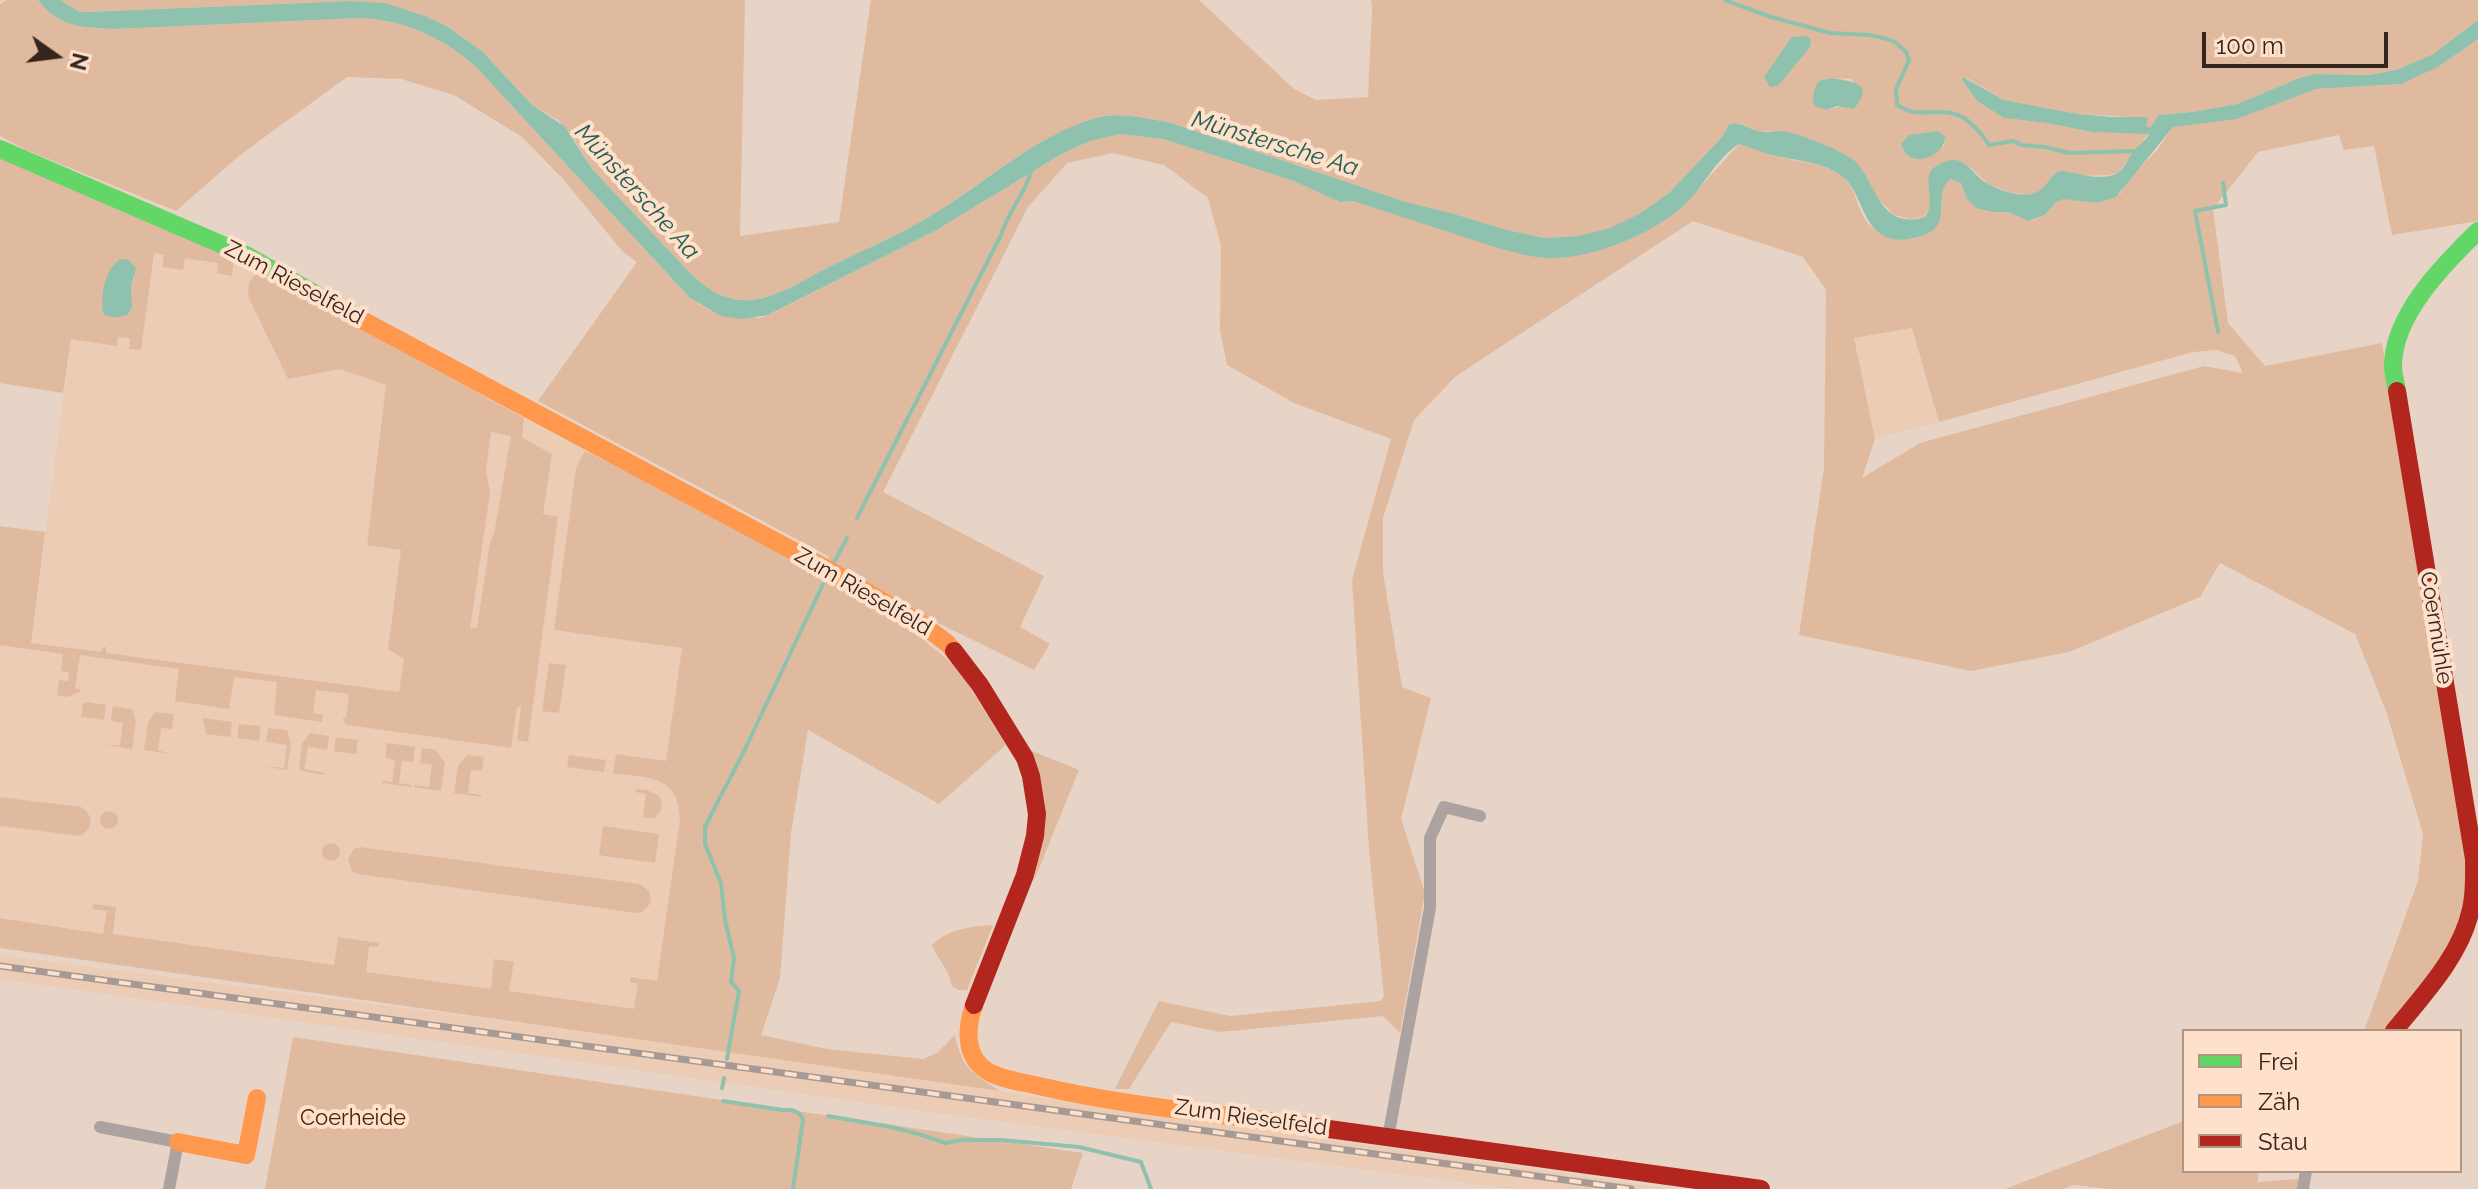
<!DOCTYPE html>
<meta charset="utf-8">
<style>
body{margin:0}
#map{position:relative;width:2478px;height:1189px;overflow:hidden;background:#e8d4c6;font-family:Raleway,sans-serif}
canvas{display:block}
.legend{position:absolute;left:2182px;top:1029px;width:280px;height:144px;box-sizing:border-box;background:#ffe0cb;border:2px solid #ae9685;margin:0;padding:10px 14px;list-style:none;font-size:24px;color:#34261c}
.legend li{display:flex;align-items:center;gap:16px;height:40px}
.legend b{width:40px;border:2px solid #ae9685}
.north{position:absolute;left:16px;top:16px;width:80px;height:80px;-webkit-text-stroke:6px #ffe0cb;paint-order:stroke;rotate:104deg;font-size:22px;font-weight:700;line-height:32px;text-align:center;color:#34261c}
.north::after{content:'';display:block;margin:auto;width:28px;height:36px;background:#34261c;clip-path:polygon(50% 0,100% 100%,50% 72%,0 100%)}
.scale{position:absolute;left:2202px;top:32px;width:186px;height:36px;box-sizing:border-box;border:4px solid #34261c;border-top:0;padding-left:10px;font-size:24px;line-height:28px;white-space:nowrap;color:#34261c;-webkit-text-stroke:6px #ffe0cb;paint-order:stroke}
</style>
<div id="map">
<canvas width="2478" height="1189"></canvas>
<ul class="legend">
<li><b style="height:10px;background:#63d668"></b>Frei</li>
<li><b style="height:10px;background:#ff974d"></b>Zäh</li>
<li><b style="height:10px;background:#b3261e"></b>Stau</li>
</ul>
<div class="north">N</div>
<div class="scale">100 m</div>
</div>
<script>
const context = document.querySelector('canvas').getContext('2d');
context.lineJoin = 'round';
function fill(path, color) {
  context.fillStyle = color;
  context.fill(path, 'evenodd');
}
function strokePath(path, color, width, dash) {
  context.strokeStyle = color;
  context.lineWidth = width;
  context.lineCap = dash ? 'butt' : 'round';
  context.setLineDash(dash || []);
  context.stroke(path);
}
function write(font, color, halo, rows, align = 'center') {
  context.font = font + ' Raleway,sans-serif';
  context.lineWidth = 8;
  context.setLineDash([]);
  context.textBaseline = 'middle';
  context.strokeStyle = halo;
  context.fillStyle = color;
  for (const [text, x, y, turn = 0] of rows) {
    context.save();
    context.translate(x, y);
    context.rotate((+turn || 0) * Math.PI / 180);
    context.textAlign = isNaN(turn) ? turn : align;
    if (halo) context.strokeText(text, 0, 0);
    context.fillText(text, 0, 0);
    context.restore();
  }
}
fill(new Path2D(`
 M90 195 196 239 728 528 659 1026 0 934V638L31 642Z
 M1912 328 1939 422 1875 439 1854 338Z
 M0 955 648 1040 1670 1189H1512L944 1114 0 979Z`), '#edccb5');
fill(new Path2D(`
 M7 0H38C60 27 80 27 114 29L359 18C404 20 442 37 475 66L690 298 709 310 760 318 773 313 935 231 1063 153 1090 141 1120 134 1163 139 1291 180 1340 202 1353 201 1529 255 1557 258 1575 254 1682 207 1739 144C1753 148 1766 153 1780 157 1799 162 1822 163 1839 174 1859 187 1855 212 1871 226 1875 230 1883 232 1888 234 1901 241 1915 240 1929 233 1952 221 1932 192 1951 179L1961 183 1967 199 1993 212H2008L2022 218 2034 220 2045 215 2056 202 2063 198 2097 203 2120 194 2130 178 2157 150 2173 127 2316 89 2401 84 2438 67 2478 39V221L2392 235 2374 146 2344 150 2339 135 2258 152 2213 209 2228 323 2265 366 2382 343 2471 864 2469 908 2428 981 2391 1031H2364L2418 881 2423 834 2386 711 2355 634 2220 563 2200 597 2069 652 1971 671 1799 635 1824 468 1826 290 1803 257 1693 221 1456 376 1414 420 1383 518V573L1402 687 1431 698 1401 819 1425 893 1400 1033 1383 1016 1220 1032 1171 1022 1129 1089H1115L1159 1001 1230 1016 1381 1001 1384 996 1369 850 1352 580 1391 439 1294 403 1227 365 1220 331 1221 246 1208 198 1164 165 1113 153 1067 163 1028 207 883 492 1044 576 1020 627 1050 644 1034 670 920 614 914 608 829 561 828 556 538 401 637 262 622 251 563 179 522 137 454 95 401 79 347 77 240 155 176 211 26 150 0 136V4ZM1912 328 1939 422 2193 352 2217 350 2235 356 2243 373 2204 366 1920 443 1862 478 1875 439 1854 338Z
 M60 0H745L740 236 839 222 871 0H1199L1294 89 1316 100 1368 97 1372 9 1371 0H2478V20L2433 54 2399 69 2370 75 2314 74 2302 77 2237 104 2192 112 2159 115 2150 128 2145 125 2148 118 2078 114 2004 100 1967 78 1962 80 1977 101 2004 118 2047 123 2092 132 2149 133 2119 172 2109 175 2082 176 2060 171 2055 173 2042 190 2030 195 2014 193 1989 185 1971 168 1954 160 1934 167C1923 188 1939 199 1924 217L1910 219 1894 215 1873 193 1861 169 1841 152 1792 133 1767 131 1760 132 1740 123 1729 124 1722 137 1669 193 1639 214 1610 228 1578 236 1545 238 1507 230 1451 213 1406 202 1171 123C1145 118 1119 111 1092 119 1036 138 989 178 940 210 906 232 867 248 831 266 806 278 780 297 752 300 727 302 710 291 692 275L593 170 577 144 559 121 532 105 482 51 448 27 425 16 386 3 351 1 87 12 78 11ZM1833 78 1850 79 1862 89 1860 101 1827 110ZM1919 133 1945 137 1944 146 1928 156 1904 152 1901 144Z
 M0 155 196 239 234 260 232 276 217 273 218 263 185 258 183 270 162 267 164 255 154 253 141 350 129 349 130 338 118 337 117 346 71 339 63 393 0 383ZM135 277 131 286 132 307 102 291Z
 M257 273 524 418 522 438 552 454 543 514 558 517 528 742 517 740 521 707H517L511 748 348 725 343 721V718H346L349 694 316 690 313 713 323 715 322 722 274 715 277 682 234 677 229 709 175 701 179 669 80 655 75 688 82 691 67 697 57 695 59 680 68 681 69 672 61 671 63 654 0 645V526L45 532 31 643 101 652 103 647H106V653L399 692 404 659 388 649 401 550 367 545 386 385 340 369 288 379 248 296 249 283ZM491 432 511 436 494 534 490 543 477 627 470 629 490 493 486 470Z
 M585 451 683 498 886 610 957 667 1006 745 939 804 808 730 791 833 780 978 761 1035 827 1049 923 1059 937 1053 955 1035C962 1069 972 1073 1000 1091L0 948V918L103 934 107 911 93 909V904L116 907 113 934 334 965 338 937 379 943 378 947 369 946 366 972 491 989 494 959 514 962 509 991 634 1009 638 984 630 982V977L657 981 680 819C678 775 649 778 613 773L616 754 666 761 682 648 554 630 576 468Z
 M549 663 566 665 559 713 542 711Z
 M87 702 106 705 104 720 81 717 83 704Z
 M113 706 132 709 136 721 132 749 106 745H120L123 723 111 721Z
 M155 712 174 714 172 729 161 728 158 750 170 754 144 750 148 723Z
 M203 718 232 722 230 737 206 734Z
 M239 724 261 726 259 741 237 738Z
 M268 728 287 730 291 744 287 770 261 766 284 768 287 745 266 742Z
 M310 733 329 736 327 750 308 747 304 769 325 773 324 775 299 770 302 744Z
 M336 737 358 740 356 754 334 751Z
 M387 743 415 747 413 762 402 761 399 783 412 785V787L382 783V781L392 782 395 760 385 758Z
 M422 748 436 750 445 763 441 791 414 787V785L429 787 432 765 420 763Z
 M1030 750 1079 770 1034 881 1041 843 1044 800Z
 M468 755 484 757 482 771 471 770 468 793 481 795V797L454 793 458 765Z
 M569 755 606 760 604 772 567 767Z
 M636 789 647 790 659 796C664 805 662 812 654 818L630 817H643L646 794 635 792Z
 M0 797 81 807C94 815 94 829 80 836L0 826Z
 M100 820a9 9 0 1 1 18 0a9 9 0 1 1-18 0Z
 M603 826 659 834 655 863 603 856 599 854Z
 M322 852a9 9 0 1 1 18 0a9 9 0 1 1-18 0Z
 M360 847 640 884 649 891 651 903 642 912 636 913 357 874 352 871 348 859 354 849Z
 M993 925 967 990H958L952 986C948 967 939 962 932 945 950 928 970 927 993 925Z
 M293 1037 1083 1153 1071 1189H265Z
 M2184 1121V1171H2258V1182L2298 1179V1189H2109L2074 1185 2063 1189H2005Z`), '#dfba9f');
fill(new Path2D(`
 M38 0H60L78 11 87 12 351 1 386 3 425 16 448 27 482 51 532 105 564 126 593 170 692 275C710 291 727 302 752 300 780 297 806 278 831 266 867 248 906 232 940 210 989 179 1036 137 1092 119 1119 111 1144 118 1171 123L1406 202 1451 213 1507 230 1545 238 1578 236 1610 228 1639 214 1669 193 1722 137 1729 124C1741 121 1747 128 1758 131 1764 133 1774 131 1782 131 1796 132 1846 152 1855 161 1877 183 1879 231 1925 217 1938 201 1919 176 1936 166 1966 149 1968 173 1988 184 1995 188 2004 191 2012 193 2052 202 2045 169 2064 171 2080 174 2110 184 2123 168 2127 163 2129 157 2133 152 2138 145 2145 142 2149 134L2092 132 2047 123 2004 118 1977 101 1962 80 1963 77 2004 100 2078 114 2112 117H2148L2146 125 2150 128 2159 115 2192 112 2237 104 2302 77 2314 74 2370 75 2399 69 2433 54 2478 20V39L2438 67 2401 84 2316 89 2237 119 2173 127 2116 197 2097 203 2063 199 2056 202 2045 215 2028 221 2008 212H1993L1976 208 1967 199 1961 183 1951 179C1932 192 1952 221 1929 233 1919 238 1903 241 1893 239 1859 231 1865 191 1839 174 1819 161 1791 160 1768 154 1758 151 1749 147 1739 144 1715 159 1703 189 1682 207 1649 236 1589 260 1546 258 1518 256 1490 245 1464 237 1427 225 1390 213 1353 201L1340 202 1291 180 1163 139 1120 134 1090 141 1063 153 935 231 768 315 742 319 721 316 690 298 475 66C442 37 404 20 360 18L114 29C81 27 60 28 38 0Z
 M1808 36 1811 40 1810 47 1778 86 1770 87 1764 77 1792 37Z
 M1833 78C1852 82 1876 82 1854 109L1837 106 1827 110 1815 106C1811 97 1814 89 1819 81Z
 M1938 131 1945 137C1945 157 1908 171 1901 144L1909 135Z
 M120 259 129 260 136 269 131 286 132 307 128 314C119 318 111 319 103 313 101 293 104 272 120 259Z`), '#8fc1af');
strokePath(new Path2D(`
 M1725 0 1771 17 1830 33 1869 35 1884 38 1895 42 1906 52 1909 60 1896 89 1897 105C1921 120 1933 107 1955 114 1969 118 1981 133 1989 145L2014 141 2021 145 2045 147 2069 153 2136 151
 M2218 332 2195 211 2226 205 2223 183
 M857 518 1001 235C1008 211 1027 192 1032 167
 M834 562 847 538
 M727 1059 739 991 731 982 734 958 725 920 721 883 705 844V827L747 745 823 584
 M722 1088 724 1078
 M723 1101 783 1110C792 1109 800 1111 803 1120L793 1189
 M828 1116 891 1127 922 1135 945 1143 962 1140H1001L1079 1147 1141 1162 1151 1189`), '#8fc1af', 4);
strokePath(new Path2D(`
 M100 1127 178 1142 169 1189
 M1388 1138 1430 908V838L1444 807 1480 816
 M2303 1189 2306 1171`), '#ada2a2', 12);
strokePath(new Path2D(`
 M0 149 246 255 362 320
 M2397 391C2396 383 2393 374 2393 366 2393 315 2444 264 2478 231`), '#63d668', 18);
strokePath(new Path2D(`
 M362 320 829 570 919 622 948 644 954 651
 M974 1005C966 1028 964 1056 987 1071 1002 1080 1023 1082 1039 1086 1124 1106 1213 1113 1300 1125
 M178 1142 246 1155 257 1098`), '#ff974d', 18);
strokePath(new Path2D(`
 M954 651 980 685 1025 758 1031 776 1037 814 1035 836 1025 875 974 1005
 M2394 1031C2423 995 2461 956 2471 909 2475 893 2474 876 2474 859L2397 391
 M1300 1125 1761 1189`), '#b3261e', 18);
const rail = new Path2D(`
 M0 966 1631 1189`);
strokePath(rail, '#a69a97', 7);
strokePath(rail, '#ffe0cb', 4, [12]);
write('22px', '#34261c', '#ffe0cb', [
 ["Zum Rieselfeld",294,283,28],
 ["Zum Rieselfeld",863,592,30],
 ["Coermühle",2436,628,81],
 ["Zum Rieselfeld",1251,1118,8]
]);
write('22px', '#492506', '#ffe0cb', [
 ["Coerheide",353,1118]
]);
write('italic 24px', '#206052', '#ffe0cb', [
 ["Münstersche Aa",1275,144,17],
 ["Münstersche Aa",637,192,48]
]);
</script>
